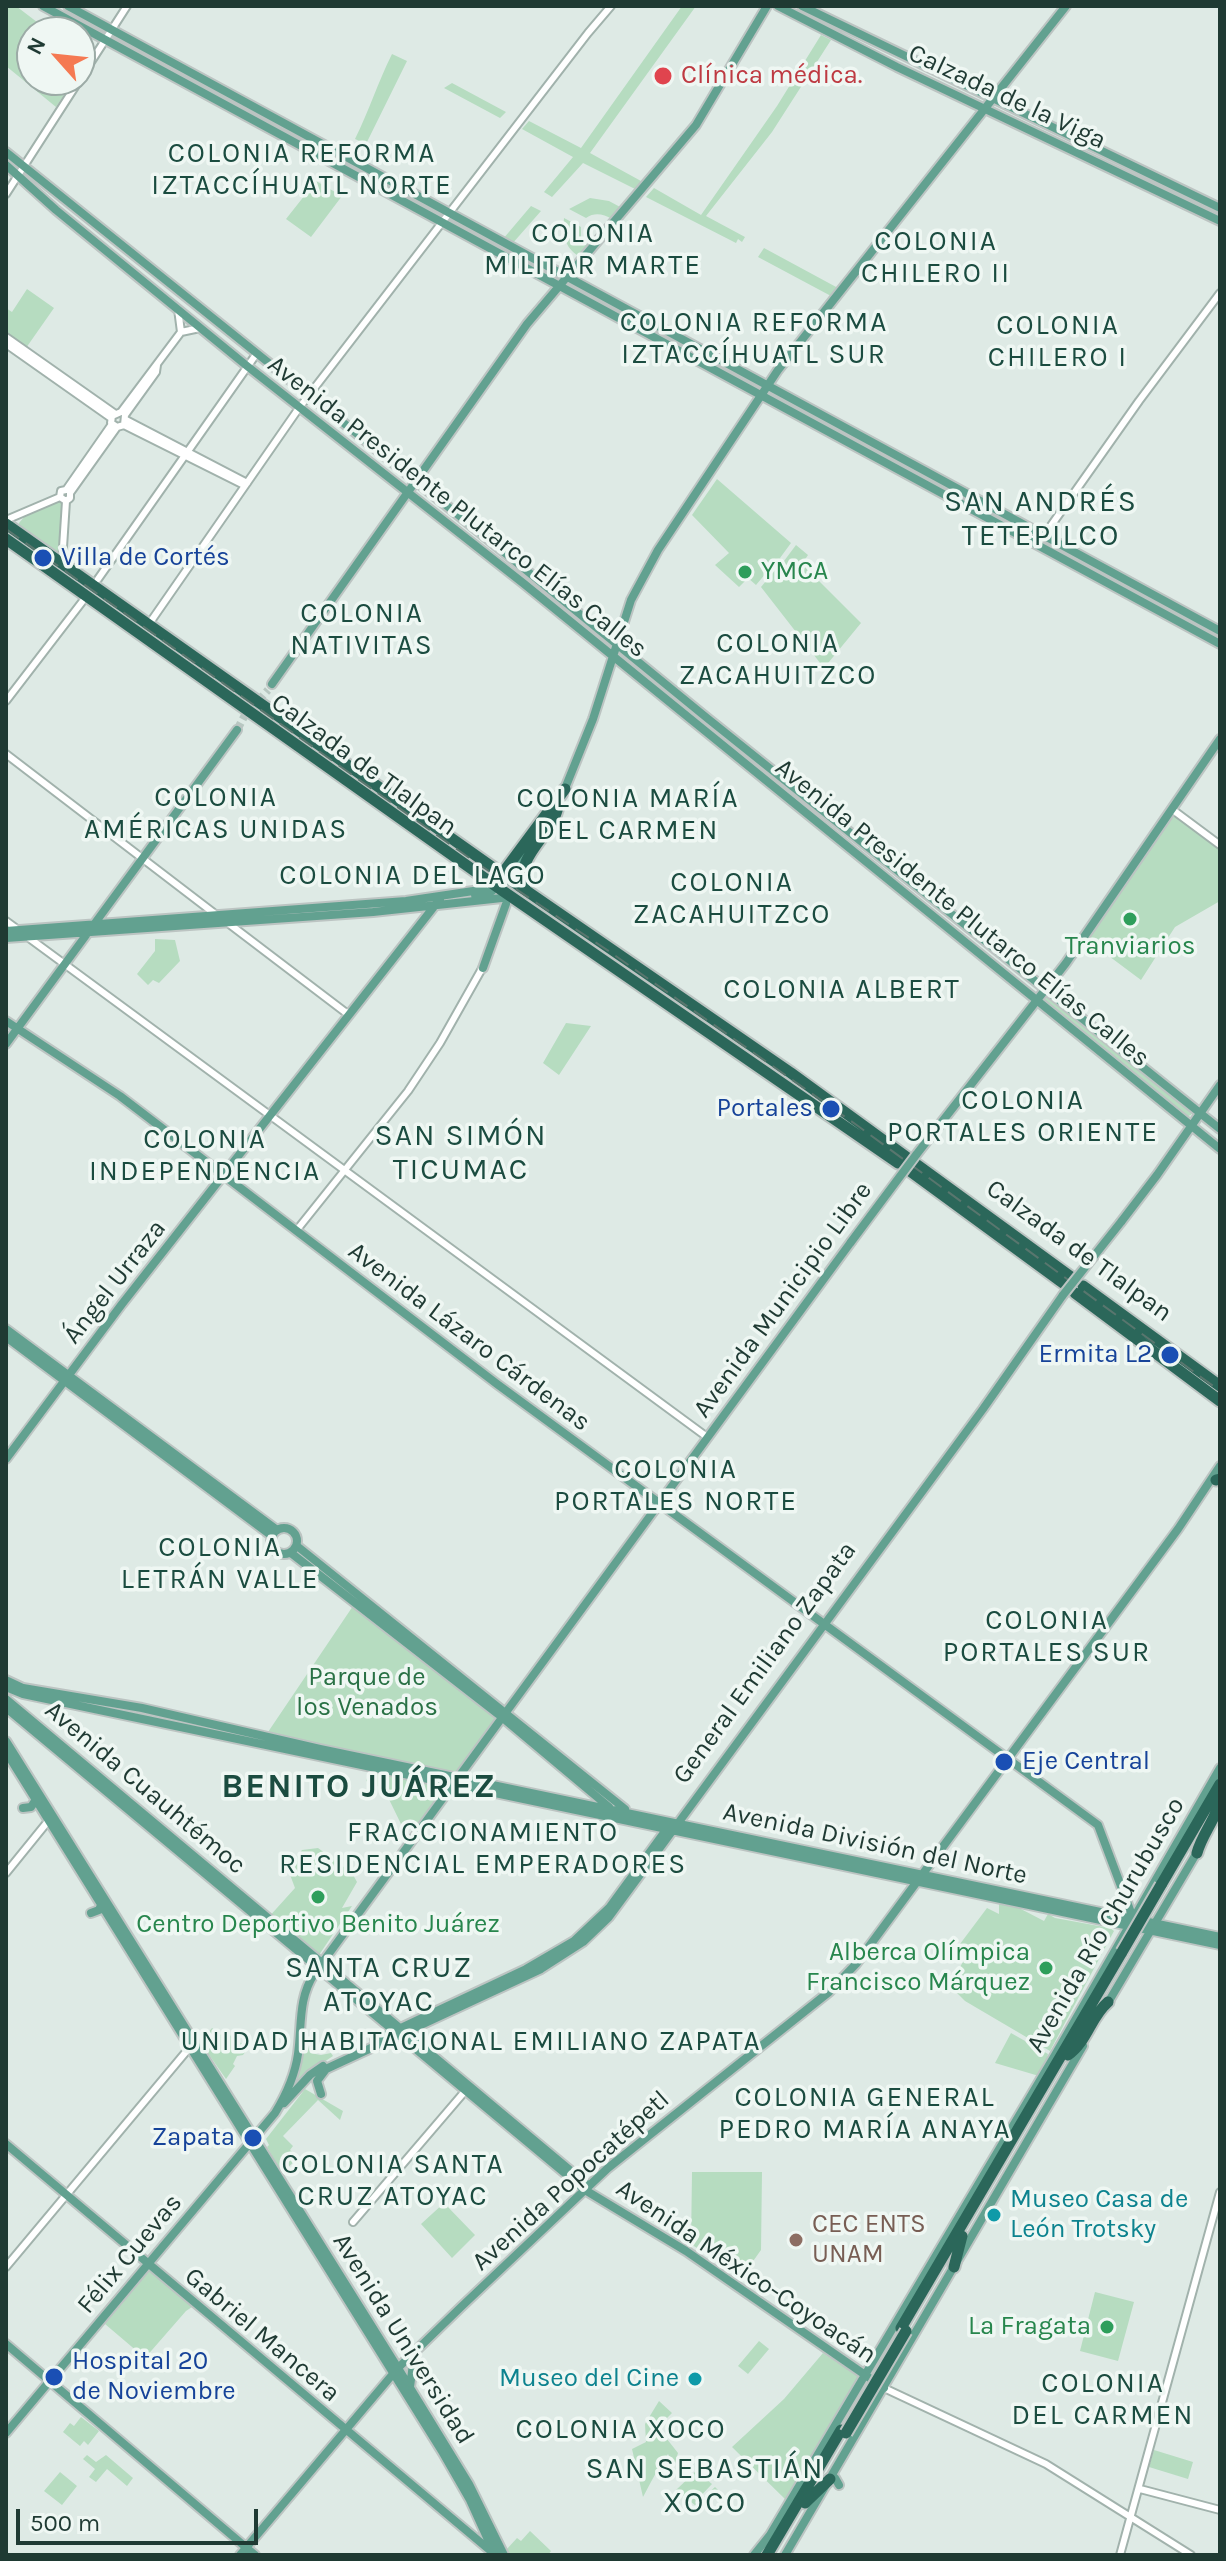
<!DOCTYPE html>
<meta charset="utf-8">
<style>
body{margin:0}
#map{position:relative;width:1226px;height:2561px;overflow:hidden;background:#deeae5;font-family:Karla,sans-serif}
canvas{display:block}
.frame{position:absolute;inset:0;border:8px solid #1f3a33;pointer-events:none}
.north{position:absolute;left:16px;top:16px;width:80px;height:80px;box-sizing:border-box;background:#eff7f3;border:2px solid #9caba6;border-radius:50%;rotate:297deg;font-size:22px;font-weight:700;line-height:32px;text-align:center;color:#1f3a33}
.north::after{content:'';display:block;margin:auto;width:28px;height:36px;background:#f57952;clip-path:polygon(50% 0,100% 100%,50% 72%,0 100%)}
.scale{position:absolute;left:16px;top:2509px;width:242px;height:36px;box-sizing:border-box;border:4px solid #1f3a33;border-top:0;padding-left:10px;font-size:24px;line-height:28px;white-space:nowrap;color:#1f3a33;-webkit-text-stroke:6px #eff7f3;paint-order:stroke}
</style>
<div id="map">
<canvas width="1226" height="2561"></canvas>
<div class="frame"></div>
<div class="north">N</div>
<div class="scale">500 m</div>
</div>
<script>
const context = document.querySelector('canvas').getContext('2d');
context.lineJoin = 'round';
function fill(path, color) {
  context.fillStyle = color;
  context.fill(path, 'evenodd');
}
function strokePath(path, color, width, dash) {
  context.strokeStyle = color;
  context.lineWidth = width;
  context.lineCap = dash ? 'butt' : 'round';
  context.setLineDash(dash || []);
  context.stroke(path);
}
function write(font, color, halo, rows, align = 'center') {
  context.font = font + ' Karla,sans-serif';
  context.lineWidth = 7;
  context.setLineDash([]);
  context.textBaseline = 'middle';
  context.strokeStyle = halo;
  context.fillStyle = color;
  for (const [text, x, y, turn = 0] of rows) {
    context.save();
    context.translate(x, y);
    context.rotate((+turn || 0) * Math.PI / 180);
    context.textAlign = isNaN(turn) ? turn : align;
    if (halo) context.strokeText(text, 0, 0);
    context.fillText(text, 0, 0);
    context.restore();
  }
}
fill(new Path2D(`
 M6 6H16L50 32H32V80H74L56 107 6 66Z
 M682 6H696L590 153 641 181 635 189 583 163 552 197 544 192 573 157 522 129 529 121 581 148Z
 M821 35 831 40 772 132 706 216 745 237 742 242 738 239 736 243 646 197 654 188 701 215 777 106Z
 M392 54 407 61 366 144 355 139C369 111 378 82 392 54Z
 M452 83 506 112 500 118 444 88Z
 M316 181 342 196 311 237 286 219Z
 M590 198 609 201 622 208 612 219C603 214 595 212 586 218L569 209Z
 M531 206 541 211 512 244 503 239Z
 M564 218 581 227V238L589 246 579 256C564 248 563 233 564 218Z
 M764 248 838 288 831 296 758 257Z
 M27 289 54 308 26 348 6 334V308L12 312Z
 M717 479 791 543 780 558 784 561 796 545 808 555 802 564 861 623 824 668 761 587 782 562 778 559 756 585 748 578 739 587 715 565 729 553 692 515Z
 M57 501 64 504 60 556 19 529V523L25 516Z
 M1174 816 1220 850V901L1175 927 1141 980 1086 939Z
 M155 939 175 940 180 961 159 983 153 980 148 985 137 974 155 951Z
 M1050 993 1193 1110 1191 1115 1186 1117 1042 1003Z
 M566 1023 591 1026 559 1075 543 1063Z
 M353 1606 495 1717 494 1723 459 1773 266 1735Z
 M370 1769 446 1786 417 1827 401 1824 384 1789 366 1781Z
 M318 1848 352 1873 357 1882 342 1908 352 1906 317 1958 267 1919 295 1888 289 1872 294 1860 302 1850Z
 M999 1903 1019 1908 1044 1921 1048 1914 1055 1918 1110 1928 1114 1931 1050 2051 965 2001 949 1985 966 1957 957 1948 987 1908 999 1914Z
 M302 2027 310 2053 321 2055 331 2053 333 2056 312 2070 287 2099Z
 M212 2028 221 2035 224 2031 248 2048 243 2055 237 2056 233 2064 235 2066 226 2079 200 2042Z
 M1011 2033 1048 2054 1046 2063 1039 2076 995 2063Z
 M305 2089 343 2111 340 2120 318 2100 283 2136 293 2146 290 2150 298 2158 282 2173 267 2147 269 2145 266 2139Z
 M692 2172H762L761 2250 741 2278 691 2244Z
 M444 2203 475 2235 452 2258 421 2224Z
 M150 2270 192 2307 186 2311 145 2358 105 2324Z
 M1095 2292 1134 2302 1118 2361 1080 2351Z
 M759 2341 769 2349 748 2374 738 2366Z
 M823 2353 859 2377 787 2501 732 2447 784 2399Z
 M659 2401 672 2413 661 2424 663 2434 678 2453 675 2463 660 2475 670 2458 668 2454C658 2468 651 2482 643 2497L632 2449 646 2442 645 2424Z
 M81 2417 99 2431 88 2445 84 2441 80 2446 63 2432 70 2423 74 2426Z
 M1154 2450 1193 2462 1188 2479 1149 2467Z
 M87 2455 96 2462 106 2455 133 2478 127 2486 107 2469 96 2482 89 2477 95 2469 83 2459Z
 M696 2471 712 2484 695 2502 696 2504 715 2487 719 2491 701 2510 676 2490Z
 M60 2472 77 2486 62 2505 44 2491Z
 M530 2531 551 2551 548 2555H508L506 2550 517 2538 521 2541Z`), '#b6dcc0');
strokePath(new Path2D(`
 M237 730 244 717 268 690`), '#b8c7c1', 8, [8, 4]);
const minor = new Path2D(`
 M6 194 127 6
 M178 309 181 332
 M6 337 114 413
 M6 344 111 418
 M126 420 247 483
 M124 425 242 484 247 483
 M117 427 111 423 112 416 121 412 181 332 200 328
 M66 501 60 497 61 491 66 490 112 424
 M6 520 60 497
 M1028 540 1043 537 1139 401 1220 293
 M62 563 66 501 70 498V493L117 427 124 425 125 415 156 372 157 365
 M98 579 257 353
 M149 624 299 408 588 33 611 6
 M6 701 82 602
 M6 754 219 917
 M1173 810 1220 845
 M6 921 707 1437
 M228 923 345 1012 350 1013
 M296 1231 408 1091 440 1043 484 965
 M6 1873 49 1820
 M353 2222 466 2090
 M6 2267 190 2047
 M884 2388 1046 2464 1191 2555
 M1140 2489 1220 2510
 M1120 2555 1220 2192`);
const major = new Path2D(`
 M43 6 1220 644
 M68 6 1220 631
 M778 6 897 67 1220 221
 M802 6 1220 208
 M6 152 472 526 707 718 1220 1129
 M6 165 56 210 247 366 523 583 1220 1149
 M272 684 527 324 696 125 767 6
 M564 791 593 719 631 600 658 550 778 370 1066 6
 M512 872 526 853
 M475 895 492 891
 M6 931 406 901 480 890 485 884 483 877
 M6 938 373 912 511 897
 M483 968 506 904
 M6 1021 120 1096 497 1384 1098 1825 1133 1918
 M6 1044 237 730
 M916 1155 1066 963 1220 739
 M1121 1222 1157 1175 1220 1085
 M6 1329 277 1530
 M6 1337 272 1536
 M6 1459 122 1304 440 899
 M271 1541a13 13 0 1 1 26 0a13 13 0 1 1-26 0Z
 M297 1546 625 1809
 M291 1553 498 1714 609 1807
 M6 1680 23 1688 142 1708 320 1749 1220 1937
 M6 1687 23 1694 1220 1945
 M6 1699 589 2186
 M6 1708 585 2190 686 2251 884 2388
 M6 1741 398 2368 469 2484 504 2555
 M6 1752 443 2453 470 2500 495 2555
 M23 1808 31 1807 35 1801
 M91 1913 99 1910 101 1905
 M1106 2006 1199 1849
 M375 2040 526 1969 574 1941 609 1908 663 1834
 M321 2094 317 2081 326 2069 541 1969 583 1942 609 1917 983 1409 1063 1295
 M284 2103 310 2075 323 2066
 M6 2144 492 2552
 M6 2344 255 2555
 M410 2357 413 2364 410 2387
 M6 2433 275 2113C286 2095 295 2075 298 2054 302 2025 298 1999 314 1974L851 1242
 M830 2479 835 2478 839 2485
 M240 2555 398 2368 461 2307 608 2168 829 1992 856 1964 1178 1529 1220 1466
 M754 2555 770 2535 1055 2055 1220 1768
 M785 2555 1083 2046`);
const highway = new Path2D(`
 M6 524 502 874 791 1073 1071 1277
 M6 539 500 889 898 1163
 M502 874 565 789
 M525 889C513 856 553 836 558 806
 M910 1171 1063 1283
 M1083 1286 1220 1386
 M1075 1293 1220 1401
 M1216 1480 1220 1479
 M1197 1853C1202 1833 1219 1816 1220 1796
 M1161 1885 1220 1784
 M1068 2055C1087 2042 1091 2016 1108 2002
 M954 2267 962 2236
 M901 2328 1122 1952
 M805 2503 830 2479
 M767 2555 841 2430`);
strokePath(minor, '#a1b2ac', 10);
strokePath(major, '#bcc4c2', 12);
strokePath(highway, '#bcc4c2', 15);
strokePath(minor, '#fff', 6);
strokePath(major, '#62a190', 8);
strokePath(highway, '#2b675a', 11);
strokePath(new Path2D(`
 M6 529 468 857 610 952 858 1126 1220 1391`), '#59766e', 2, [16, 8]);
const majorBridge = new Path2D(`
 M851 1242 916 1155
 M1063 1295 1121 1222`);
const highwayBridge = new Path2D(`
 M1122 1952 1161 1885
 M846 2433 906 2331`);
strokePath(majorBridge, '#bcc4c2', 12, []);
strokePath(highwayBridge, '#bcc4c2', 15, []);
strokePath(majorBridge, '#62a190', 8);
strokePath(highwayBridge, '#2b675a', 11);
for (const [x, y, r, color] of [
 [663,76,10,"#e0444e"],
 [43,558,10,"#1a4fb4"],
 [745,572,8,"#2e9e5b"],
 [1130,919,8,"#2e9e5b"],
 [831,1109,10,"#1a4fb4"],
 [1170,1355,10,"#1a4fb4"],
 [1004,1762,10,"#1a4fb4"],
 [318,1897,8,"#2e9e5b"],
 [1046,1968,8,"#2e9e5b"],
 [253,2138,10,"#1a4fb4"],
 [994,2215,8,"#0f9aa8"],
 [796,2240,8,"#8d6e63"],
 [1107,2327,8,"#2e9e5b"],
 [54,2377,10,"#1a4fb4"],
 [695,2379,8,"#0f9aa8"]
]) {
  const dot = new Path2D();
  dot.arc(x, y, r, 0, 2 * Math.PI);
  context.fillStyle = color;
  context.fill(dot);
  strokePath(dot, '#eff7f3', 3);
}
write('26px', '#be3a42', '#eff7f3', [
 ["Clínica médica.",681,76]
], 'left');
write('26px', '#1f3a33', '#eff7f3', [
 ["Calzada de la Viga",1007,97,25],
 ["Avenida Presidente Plutarco Elías Calles",457,507,38],
 ["Calzada de Tlalpan",364,765,36],
 ["Avenida Presidente Plutarco Elías Calles",962,913,39],
 ["Calzada de Tlalpan",1079,1251,36],
 ["Ángel Urraza",115,1282,-52],
 ["Avenida Municipio Libre",783,1300,-54],
 ["Avenida Lázaro Cárdenas",469,1337,37],
 ["General Emiliano Zapata",765,1663,-54],
 ["Avenida Cuauhtémoc",145,1788,40],
 ["Avenida División del Norte",875,1844,12],
 ["Avenida Río Churubusco",1106,1925,-60],
 ["Avenida Popocatépetl",571,2181,-42],
 ["Félix Cuevas",130,2254,-50],
 ["Avenida México-Coyoacán",746,2272,34],
 ["Gabriel Mancera",262,2335,40],
 ["Avenida Universidad",403,2339,58]
]);
write('26px', '#164399', '#eff7f3', [
 ["Villa de Cortés",61,558],
 ["Portales",813,1109,"right"],
 ["Ermita L2",1152,1355,"right"],
 ["Eje Central",1022,1762],
 ["Zapata",235,2138,"right"],
 ["Hospital 20",72,2362],
 ["de Noviembre",72,2392]
], 'left');
write('26px', '#27864d', '#eff7f3', [
 ["YMCA",761,572,"left"],
 ["Tranviarios",1130,947],
 ["Centro Deportivo Benito Juárez",318,1925],
 ["Alberca Olímpica",1030,1953,"right"],
 ["Francisco Márquez",1030,1983,"right"],
 ["La Fragata",1091,2327,"right"]
]);
write('26px', '#297145', '#eff7f3', [
 ["Parque de",367,1678],
 ["los Venados",367,1708]
]);
write('26px', '#0d838f', '#eff7f3', [
 ["Museo Casa de",1010,2200],
 ["León Trotsky",1010,2230],
 ["Museo del Cine",679,2379,"right"]
], 'left');
write('26px', '#785e54', '#eff7f3', [
 ["CEC ENTS",812,2225],
 ["UNAM",812,2255]
], 'left');
context.letterSpacing = '2px';
write('28px', '#1b4c40', '#eff7f3', [
 ["COLONIA REFORMA",302,154],
 ["IZTACCÍHUATL NORTE",302,186],
 ["COLONIA",593,234],
 ["MILITAR MARTE",593,266],
 ["COLONIA",936,242],
 ["CHILERO II",936,274],
 ["COLONIA REFORMA",754,323],
 ["IZTACCÍHUATL SUR",754,355],
 ["COLONIA",1058,326],
 ["CHILERO I",1058,358],
 ["COLONIA",362,614],
 ["NATIVITAS",362,646],
 ["COLONIA",778,644],
 ["ZACAHUITZCO",778,676],
 ["COLONIA",216,798],
 ["AMÉRICAS UNIDAS",216,830],
 ["COLONIA MARÍA",628,799],
 ["DEL CARMEN",628,831],
 ["COLONIA DEL LAGO",413,876],
 ["COLONIA",732,883],
 ["ZACAHUITZCO",732,915],
 ["COLONIA ALBERT",842,990],
 ["COLONIA",1023,1101],
 ["PORTALES ORIENTE",1023,1133],
 ["COLONIA",205,1140],
 ["INDEPENDENCIA",205,1172],
 ["COLONIA",676,1470],
 ["PORTALES NORTE",676,1502],
 ["COLONIA",220,1548],
 ["LETRÁN VALLE",220,1580],
 ["COLONIA",1047,1621],
 ["PORTALES SUR",1047,1653],
 ["FRACCIONAMIENTO",483,1833],
 ["RESIDENCIAL EMPERADORES",483,1865],
 ["UNIDAD HABITACIONAL EMILIANO ZAPATA",471,2042],
 ["COLONIA GENERAL",865,2098],
 ["PEDRO MARÍA ANAYA",865,2130],
 ["COLONIA SANTA",393,2165],
 ["CRUZ ATOYAC",393,2197],
 ["COLONIA",1103,2384],
 ["DEL CARMEN",1103,2416],
 ["COLONIA XOCO",621,2430]
]);
context.letterSpacing = '0px';
context.letterSpacing = '2px';
write('30px', '#1b4c40', '#eff7f3', [
 ["SAN ANDRÉS",1041,502],
 ["TETEPILCO",1041,536],
 ["SAN SIMÓN",461,1136],
 ["TICUMAC",461,1170],
 ["SANTA CRUZ",379,1968],
 ["ATOYAC",379,2002],
 ["SAN SEBASTIÁN",705,2469],
 ["XOCO",705,2503]
]);
context.letterSpacing = '0px';
context.letterSpacing = '2px';
write('bold 34px', '#1b4c40', '#eff7f3', [
 ["BENITO JUÁREZ",359,1787]
]);
context.letterSpacing = '0px';
</script>
